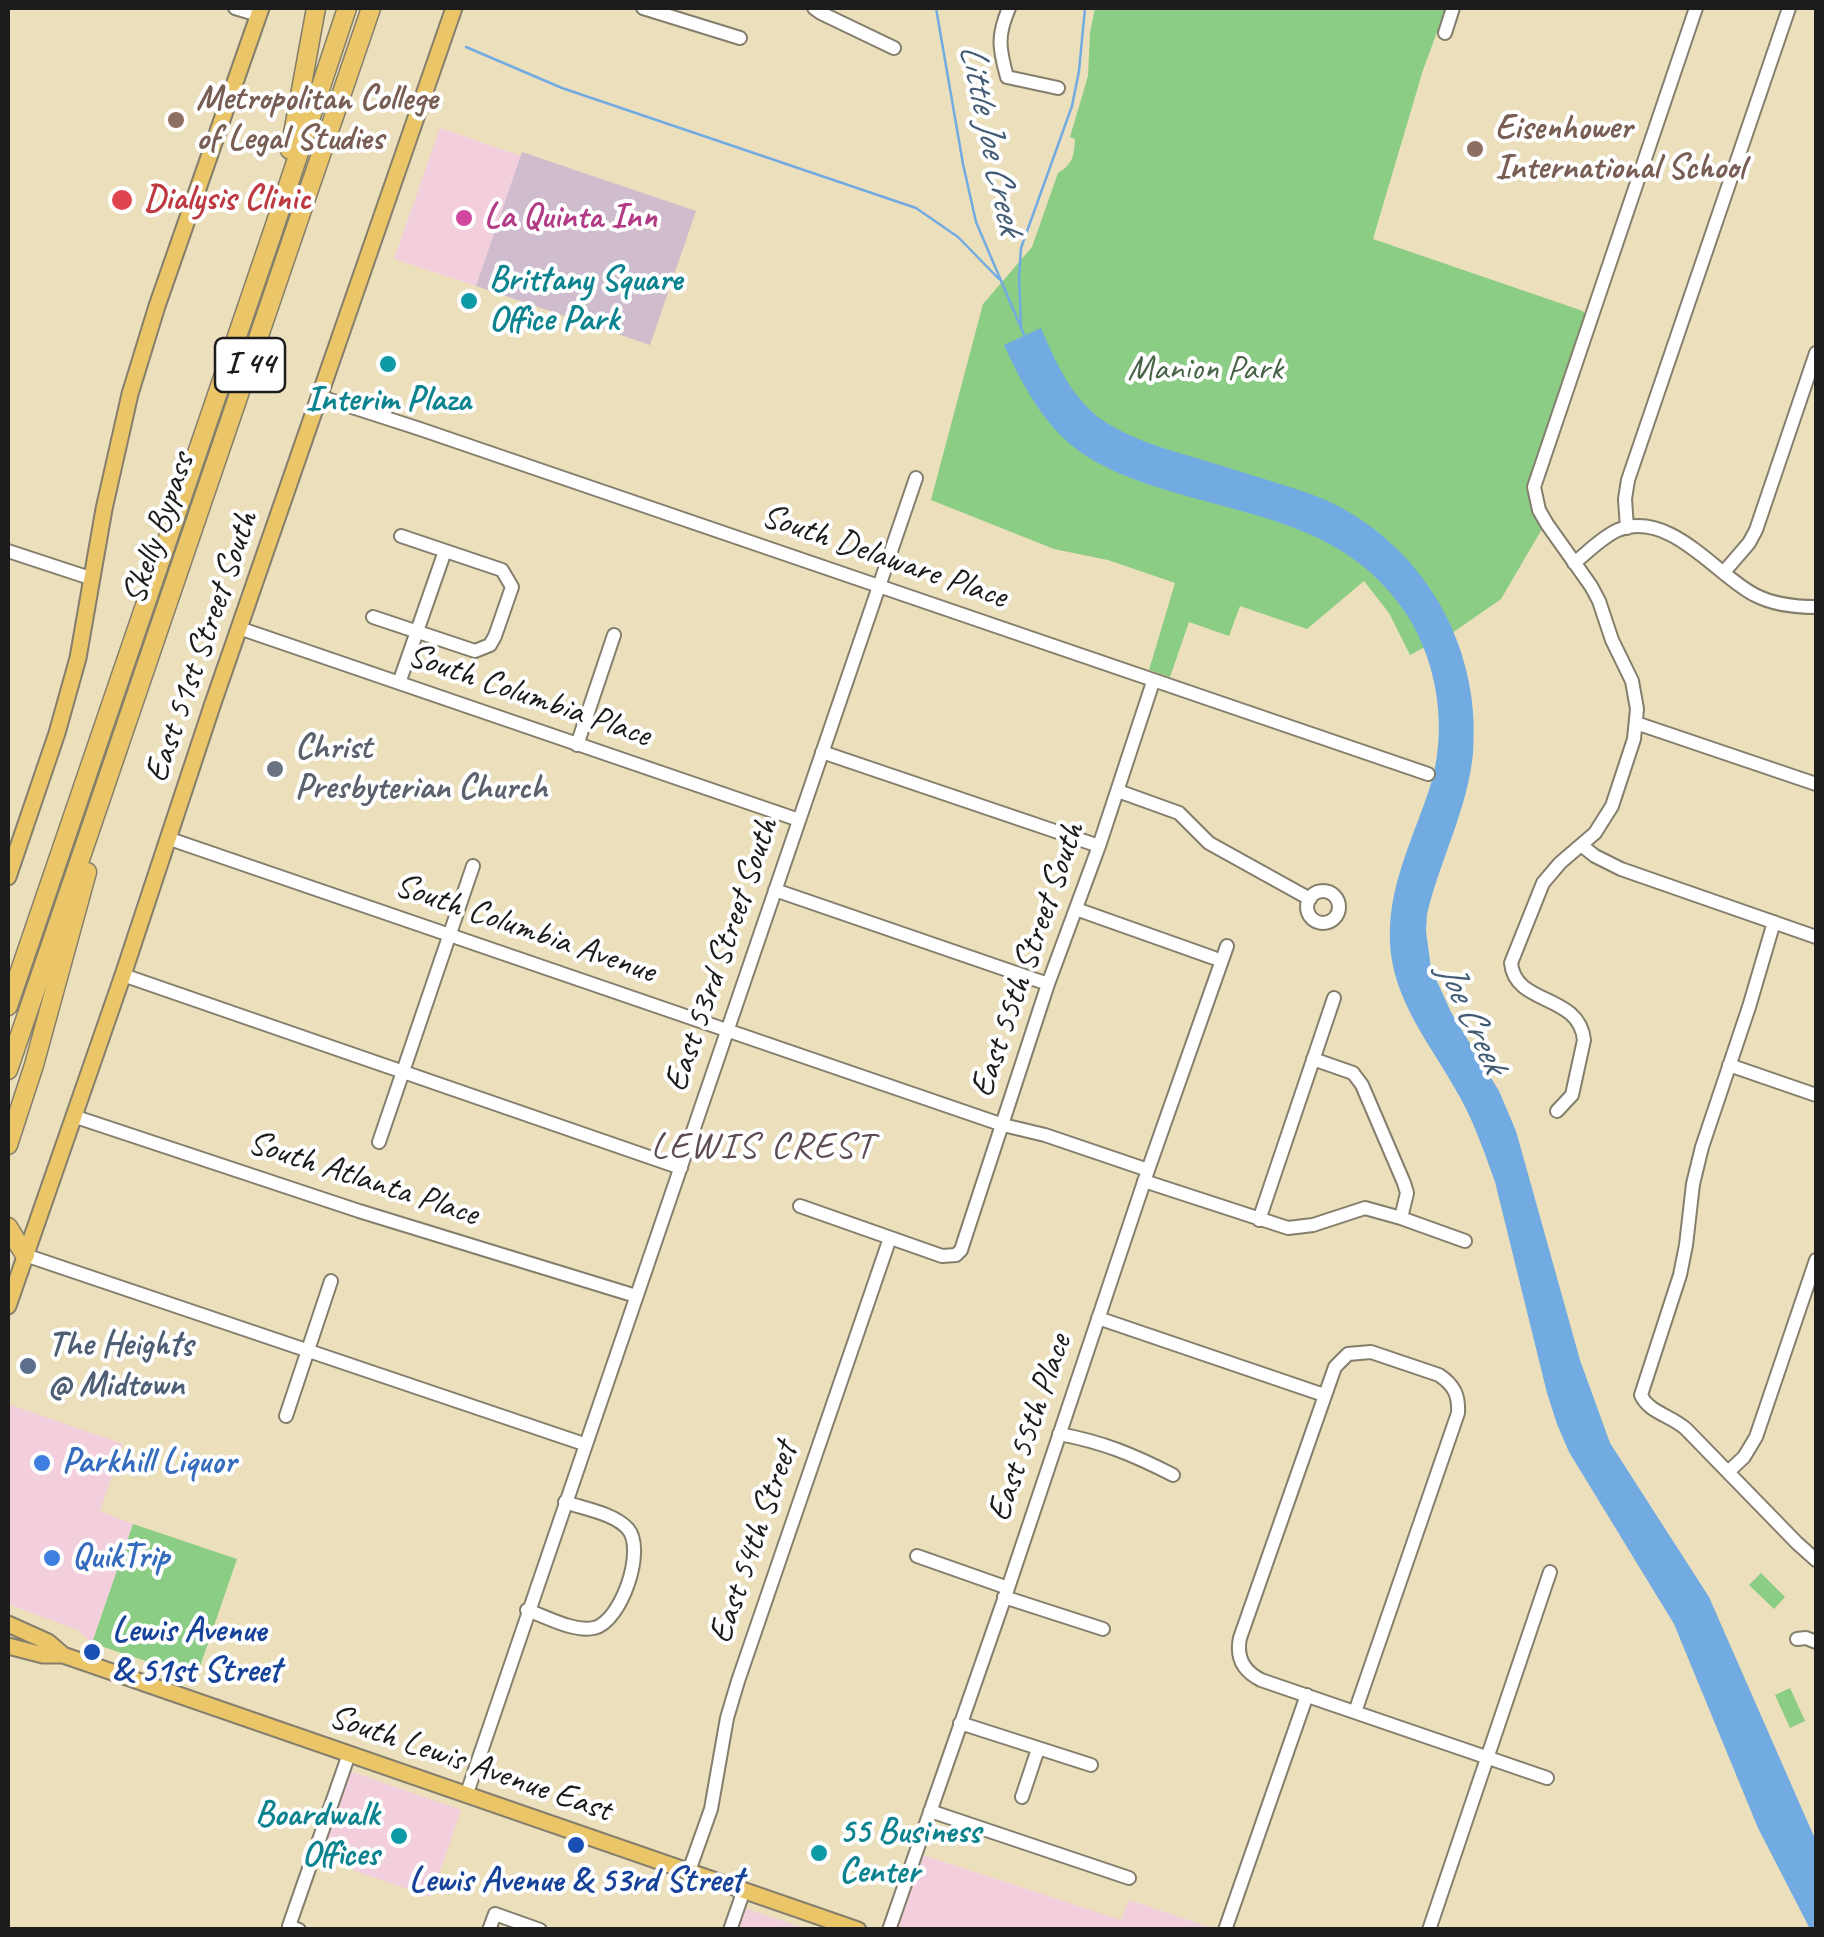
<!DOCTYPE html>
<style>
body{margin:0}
#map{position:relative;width:1824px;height:1937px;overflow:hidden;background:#ecdfbc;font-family:Caveat,sans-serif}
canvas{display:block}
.frame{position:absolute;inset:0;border:10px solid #1c1c1c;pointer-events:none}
</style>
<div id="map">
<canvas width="1824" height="1937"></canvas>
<div class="frame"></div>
</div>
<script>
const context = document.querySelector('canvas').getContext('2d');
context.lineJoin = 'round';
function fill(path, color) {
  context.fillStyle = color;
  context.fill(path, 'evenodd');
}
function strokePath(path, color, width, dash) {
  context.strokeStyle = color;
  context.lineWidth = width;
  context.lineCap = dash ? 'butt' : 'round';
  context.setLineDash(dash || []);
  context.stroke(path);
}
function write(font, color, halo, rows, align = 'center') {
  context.font = font + ' Caveat,sans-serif';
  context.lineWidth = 8;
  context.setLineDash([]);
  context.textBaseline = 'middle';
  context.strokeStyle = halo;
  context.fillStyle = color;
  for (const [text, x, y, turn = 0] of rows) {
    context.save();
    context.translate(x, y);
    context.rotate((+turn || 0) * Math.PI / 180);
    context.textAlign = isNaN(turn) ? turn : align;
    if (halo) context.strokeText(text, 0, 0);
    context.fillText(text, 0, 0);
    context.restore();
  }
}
fill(new Path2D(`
 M440 128 521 156 476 286 394 259Z
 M8 1404 123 1444 100 1511 133 1524 92 1643 78 1630 8 1604Z
 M350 1771 461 1810 431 1897 320 1859Z
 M920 1854 1121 1920 1129 1900 1215 1929 901 1930 899 1919Z
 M744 1908 807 1929 737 1930Z`), '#f3cfde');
fill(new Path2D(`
 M522 152 696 211 650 345 476 286Z`), '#cfbdce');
fill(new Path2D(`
 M1095 8H1446L1423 70 1373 239 1580 310 1584 312 1585 316 1530 480 1529 499 1542 529 1501 599 1455 631 1410 655 1389 613 1364 581 1307 629 1240 606 1229 636 1189 622 1170 677 1149 670 1175 583 1108 560 1054 549 931 500 983 304 1032 247 1058 173C1073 164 1074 156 1075 139L1070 137 1088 76 1090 33Z
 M133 1524 237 1559 196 1678 92 1643Z
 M1761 1573 1785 1597 1774 1609 1749 1585Z
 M1790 1688 1805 1721 1790 1728 1775 1695Z`), '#8bcd85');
fill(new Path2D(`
 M1041 328C1055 361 1070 394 1098 417 1127 438 1162 448 1196 458 1232 469 1269 480 1305 492 1414 529 1483 640 1473 753 1468 808 1440 860 1427 914L1426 931 1431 968 1451 1012 1499 1091 1516 1131 1580 1360 1610 1443 1709 1597 1816 1841V1929H1810L1758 1828 1674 1624 1569 1452 1557 1424 1547 1393 1495 1182C1485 1154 1475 1125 1461 1099 1431 1043 1386 995 1390 927 1392 879 1414 835 1429 790 1448 734 1439 665 1407 615 1351 529 1263 519 1173 492 1136 481 1101 469 1071 445 1040 418 1021 382 1004 345Z`), '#72abe2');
strokePath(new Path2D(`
 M936 8 963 164 976 222 1025 337
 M466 47 562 88 916 208 958 237 999 279
 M1021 326 1019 277 1021 248 1072 106 1079 71 1085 8`), '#72abe2', 2.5);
const minor = new Path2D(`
 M235 8 258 15
 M643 8 740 38
 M814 8 821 13 894 48
 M1009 8C997 36 999 48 1007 77L1058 88
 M1445 33 1453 8
 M321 397 420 429 1428 774
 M1627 528 1625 499 1628 480 1789 8
 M8 551 93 579
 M1574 563C1588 552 1602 537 1618 530 1670 509 1717 576 1755 595 1774 605 1796 607 1816 607
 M1724 572 1749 543 1756 530 1816 353
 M373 617 475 651 490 645 495 636 512 587 502 570 401 536
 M239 628 799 820
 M399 683 445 551
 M1636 723 1816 784
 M577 745 614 635
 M822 752 1099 846
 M1118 791 1179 813 1209 843 1310 899
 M167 838 1003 1125 1045 1135 1148 1170
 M1581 845 1595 856 1621 869 1816 937
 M775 890 1048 984
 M1307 907a16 16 0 1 1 32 0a16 16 0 1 1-32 0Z
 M1076 909 1214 958
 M1774 922 1749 1007 1702 1147 1693 1184 1686 1245 1680 1275 1641 1395C1648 1412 1672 1416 1686 1429L1797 1543 1816 1560
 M123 975 681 1168
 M1313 1059 1353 1073 1362 1085 1404 1183 1407 1193 1401 1218
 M1729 1065 1816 1095
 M1557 1111 1572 1095 1584 1040C1579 993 1515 1006 1511 963L1543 883 1560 863 1595 833 1612 806 1634 739 1637 709 1632 681 1612 640 1599 601 1591 586 1547 524 1539 510 1534 487 1696 8
 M73 1116 359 1211 636 1296
 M379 1142 473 866
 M1144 1181 1288 1228 1313 1225 1365 1208 1401 1218 1465 1241
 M800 1206 942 1256 956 1255 961 1250 1048 984 1099 846 1153 682
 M1259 1220 1334 998
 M25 1255 584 1444
 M1098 1318 1324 1395
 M286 1416 331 1281
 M1059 1434C1103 1442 1134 1455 1173 1475
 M1728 1472 1744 1457 1756 1437 1816 1260
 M917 1556 1008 1588
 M1004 1597 1103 1629
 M527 1610C547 1617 573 1632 594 1628 621 1622 646 1550 628 1529 614 1513 584 1509 565 1502
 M1797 1639 1806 1638 1816 1642
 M1355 1712 1458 1413C1459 1395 1454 1385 1439 1375L1371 1352 1348 1354 1335 1367 1240 1638C1236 1657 1243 1671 1261 1680L1547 1778
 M960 1723 1091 1765
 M467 1793 916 478
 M1022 1797 1038 1749
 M930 1811 1129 1878
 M689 1871 711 1809 727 1718 738 1681 890 1238
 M299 1930 289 1926 349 1754
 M489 1930 495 1914 540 1930
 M730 1930 744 1890
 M889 1930 1008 1588 1148 1170 1227 946
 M1225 1930 1307 1695
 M1429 1930 1550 1572`);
const major = new Path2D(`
 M8 877 57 733 78 658 104 509 130 394 157 306 261 8
 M8 1306 123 975 212 706 454 8
 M8 1624 48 1642 63 1655
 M8 1646 43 1655H63L858 1930`);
const highway = new Path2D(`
 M290 150 316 8
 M8 1006 272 234 347 8
 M8 1070 371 8
 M8 1145 34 1065 87 872
 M8 1227 25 1255`);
strokePath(minor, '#847e6c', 16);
strokePath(major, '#847e6c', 19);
strokePath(highway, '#847e6c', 21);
strokePath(minor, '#fff', 12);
strokePath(major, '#ebc669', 15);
strokePath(highway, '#ebc669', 18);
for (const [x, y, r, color] of [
 [176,120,10,"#8d6e63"],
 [1475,149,10,"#8d6e63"],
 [122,200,12,"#e0444e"],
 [464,218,10,"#d1479c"],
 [469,301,10,"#0f9aa8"],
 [388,364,10,"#0f9aa8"],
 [275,769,10,"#6b7280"],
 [28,1366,10,"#5c6f8a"],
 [42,1463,10,"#3f7fe0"],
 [52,1558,10,"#3f7fe0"],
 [92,1652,10,"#1a4fb4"],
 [399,1836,10,"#0f9aa8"],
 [576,1845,10,"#1a4fb4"],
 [819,1853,10,"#0f9aa8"]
]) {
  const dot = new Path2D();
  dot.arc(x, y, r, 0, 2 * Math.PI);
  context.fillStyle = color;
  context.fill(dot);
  strokePath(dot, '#fff', 4);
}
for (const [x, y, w] of [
 [250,365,70]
]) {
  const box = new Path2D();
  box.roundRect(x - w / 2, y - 27, w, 54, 8);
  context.fillStyle = '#fff';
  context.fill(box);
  strokePath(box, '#1c1c1c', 2.5);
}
write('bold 32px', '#1c1c1c', null, [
 ["I 44",250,365]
]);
write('bold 35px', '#785e54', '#fff', [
 ["Metropolitan College",196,100],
 ["of Legal Studies",196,140],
 ["Eisenhower",1495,129],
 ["International School",1495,169]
], 'left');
write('bold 35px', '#be3a42', '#fff', [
 ["Dialysis Clinic",144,200]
], 'left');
write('bold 35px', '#b23c85', '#fff', [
 ["La Quinta Inn",484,218]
], 'left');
write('bold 35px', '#0d838f', '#fff', [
 ["Brittany Square",489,281],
 ["Office Park",489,321],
 ["Interim Plaza",388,401,"center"],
 ["Boardwalk",379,1816,"right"],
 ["Offices",379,1856,"right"],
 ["55 Business",839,1833],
 ["Center",839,1873]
], 'left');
write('35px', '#486346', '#fff', [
 ["Manion Park",1205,370]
]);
write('35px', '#1c1c1c', '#fff', [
 ["Skelly Bypass",159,529,-71],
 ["South Delaware Place",884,557,19],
 ["East 51st Street South",202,647,-71],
 ["South Columbia Place",529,696,19],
 ["South Columbia Avenue",525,929,19],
 ["East 53rd Street South",722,955,-71],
 ["East 55th Street South",1028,960,-71],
 ["South Atlanta Place",363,1179,18],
 ["East 55th Place",1030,1428,-71],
 ["East 54th Street",754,1543,-71],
 ["South Lewis Avenue East",470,1764,19]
]);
write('bold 35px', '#5b616d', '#fff', [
 ["Christ",295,749],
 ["Presbyterian Church",295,789]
], 'left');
write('bold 35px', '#4e5e75', '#fff', [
 ["The Heights",48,1346],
 ["@ Midtown",48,1386]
], 'left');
write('bold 35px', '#366cbe', '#fff', [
 ["Parkhill Liquor",62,1463],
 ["QuikTrip",72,1558]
], 'left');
write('bold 35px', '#164399', '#fff', [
 ["Lewis Avenue",112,1632],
 ["& 51st Street",112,1672],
 ["Lewis Avenue & 53rd Street",576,1882,"center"]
], 'left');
write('italic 38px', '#435c75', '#fff', [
 ["Little Joe Creek",990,139,78],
 ["Joe Creek",1471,1018,65]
]);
context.letterSpacing = '2.5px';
write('38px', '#5d4b56', '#fff', [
 ["LEWIS CREST",763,1147]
]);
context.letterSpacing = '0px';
</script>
